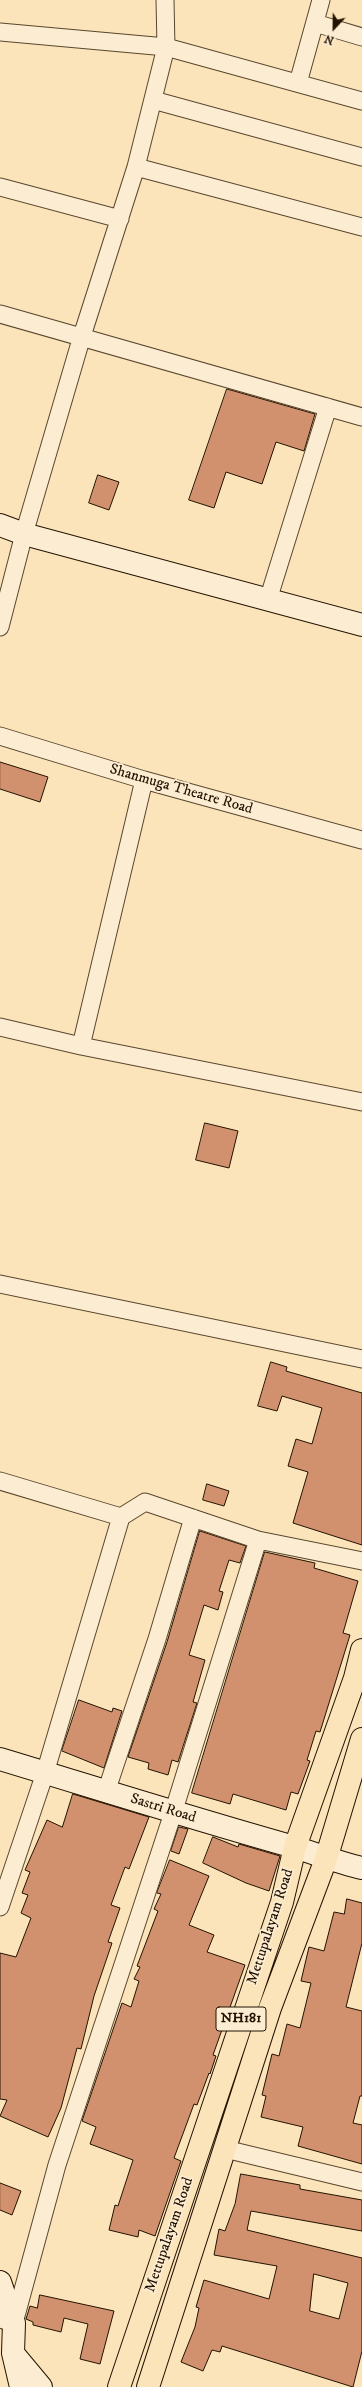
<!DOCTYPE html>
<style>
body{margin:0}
#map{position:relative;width:362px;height:2387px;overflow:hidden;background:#fbe4b9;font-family:"IM FELL DW Pica",serif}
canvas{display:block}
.north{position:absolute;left:314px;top:8px;width:40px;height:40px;-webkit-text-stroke:3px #fcedd2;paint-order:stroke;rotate:202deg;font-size:11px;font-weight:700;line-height:16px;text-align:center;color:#231200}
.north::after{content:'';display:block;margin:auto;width:14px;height:18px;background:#231200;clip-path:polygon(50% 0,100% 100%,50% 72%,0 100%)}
</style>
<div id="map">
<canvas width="362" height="2387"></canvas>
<div class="north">N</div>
</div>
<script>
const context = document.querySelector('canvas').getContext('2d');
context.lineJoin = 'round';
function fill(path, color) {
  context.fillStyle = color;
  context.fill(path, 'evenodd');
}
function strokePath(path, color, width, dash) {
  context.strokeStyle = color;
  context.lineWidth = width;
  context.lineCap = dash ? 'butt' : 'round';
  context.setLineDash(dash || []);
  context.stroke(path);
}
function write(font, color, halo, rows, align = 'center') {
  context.font = font + ' "IM FELL DW Pica",serif';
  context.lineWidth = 3.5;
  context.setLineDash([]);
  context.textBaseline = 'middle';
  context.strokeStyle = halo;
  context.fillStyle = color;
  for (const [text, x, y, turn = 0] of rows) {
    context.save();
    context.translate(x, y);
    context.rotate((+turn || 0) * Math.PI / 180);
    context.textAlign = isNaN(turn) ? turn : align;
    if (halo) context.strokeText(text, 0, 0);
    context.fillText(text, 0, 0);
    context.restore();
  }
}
const building = new Path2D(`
 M227 389 315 414 304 451 276 442 262 484 226 472 214 508 189 500Z
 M98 475 119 482 109 510 89 503Z
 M0 762 48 777 40 802 0 789Z
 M205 1123 238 1131 229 1168 196 1160Z
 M271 1362 287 1367 286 1371 362 1393V1545L293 1523 308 1472 288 1466 296 1439 312 1444 322 1408 282 1396 277 1411 258 1406Z
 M207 1484 229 1491 224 1506 203 1500Z
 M200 1531 246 1546 240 1563 229 1560 219 1591 223 1592 218 1610 204 1605 189 1655 205 1660 193 1702 197 1703 178 1762 172 1760 168 1775 148 1769 149 1763 128 1757 167 1642Z
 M265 1552 315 1563 314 1568 358 1581 343 1633 350 1635 320 1732 316 1731 307 1760 310 1761 298 1794 291 1792 286 1810 233 1794 230 1804 192 1793Z
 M79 1700 112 1712 113 1708 122 1711 104 1768 62 1751Z
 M73 1794 149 1817 129 1869 125 1867 111 1905 120 1908 108 1942 112 1943 94 1996 81 2049 77 2048 61 2108 48 2137 0 2116 7 2100 0 2099V1953L16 1957 31 1918 21 1913 28 1895 22 1893 30 1872 25 1870 47 1820 62 1827Z
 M179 1827 188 1829 179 1854 171 1851Z
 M213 1837 238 1847 239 1844 280 1856 269 1891 246 1883 203 1863Z
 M170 1860 209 1876 189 1925 214 1935 207 1952 245 1965 213 2055 216 2056 210 2074 209 2073 197 2105 194 2104 174 2158 181 2161 155 2236 139 2230 138 2237 109 2230 115 2205 118 2206 133 2160 90 2144 96 2127 82 2121 122 2003 131 2007 139 1981 134 1979 140 1967 137 1966 158 1911 154 1909 161 1894 157 1893Z
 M347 1899 362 1903V1943L346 2007 362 2011V2096H360L353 2123 362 2125V2164L298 2146 303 2127 261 2117 266 2096 262 2095 272 2054 279 2056 287 2024 300 2028 311 1983 301 1981 309 1947 324 1951 334 1912 344 1914Z
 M241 2174 300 2185V2189L362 2200V2231L251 2211 247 2230 362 2258V2351L353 2387 222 2346 220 2352 212 2350 203 2371 181 2362 195 2327 199 2308 196 2307 204 2280 269 2299 277 2266 214 2255 219 2229 225 2231 235 2204ZM314 2274 348 2283 339 2319 310 2311Z
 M0 2183 21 2191 12 2215 0 2210Z
 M40 2295 114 2311 100 2364 80 2359 88 2324 64 2318 61 2332 33 2325V2322L26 2319 30 2306 37 2308Z`);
fill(building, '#d2916e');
strokePath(building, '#231200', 1);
const street = new Path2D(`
 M315 23 362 37
 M0 32 166 47 362 101
 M298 83 321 0
 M153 100 362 157
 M136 167 362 227
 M0 187 120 219
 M0 314 362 417
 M268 600 328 407
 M0 627 24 534 82 336 136 167 166 47 165 0
 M0 736 144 780 362 840
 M0 1027 81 1046 362 1102
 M81 1046 144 780
 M0 1284 362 1359
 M0 1481 121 1517 145 1502 258 1540 362 1561
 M106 1792 157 1639 193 1518
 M0 1907 45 1773 121 1517
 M225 2149 362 2182
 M0 2319 14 2323 57 2165 173 1813 258 1540`);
const secondary = new Path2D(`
 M0 525 24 534 362 625
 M0 1759C96 1788 191 1818 287 1845 312 1852 336 1862 362 1868
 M0 2282 14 2323 13 2353 21 2387
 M16 2357 41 2387`);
const highway = new Path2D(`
 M119 2387 282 1902 295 1847 355 1678 362 1650
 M148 2387 270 2008 326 1859 362 1739`);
strokePath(street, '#59462e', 19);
strokePath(secondary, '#231200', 24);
strokePath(highway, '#231200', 24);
strokePath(street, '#fcedd2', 17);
strokePath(secondary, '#fcedd2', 22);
strokePath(highway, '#fbe4b9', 22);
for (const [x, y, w] of [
 [241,2019,50]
]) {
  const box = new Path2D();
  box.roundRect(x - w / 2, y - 12, w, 24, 3);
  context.fillStyle = '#fcedd2';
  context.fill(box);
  strokePath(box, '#231200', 1);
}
write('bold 14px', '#231200', null, [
 ["NH181",241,2019]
]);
write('15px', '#231200', '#fcedd2', [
 ["Shanmuga Theatre Road",181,790,16],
 ["Sastri Road",163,1809,17],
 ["Mettupalayam Road",271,1927,-72],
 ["Mettupalayam Road",170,2235,-71]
]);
</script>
